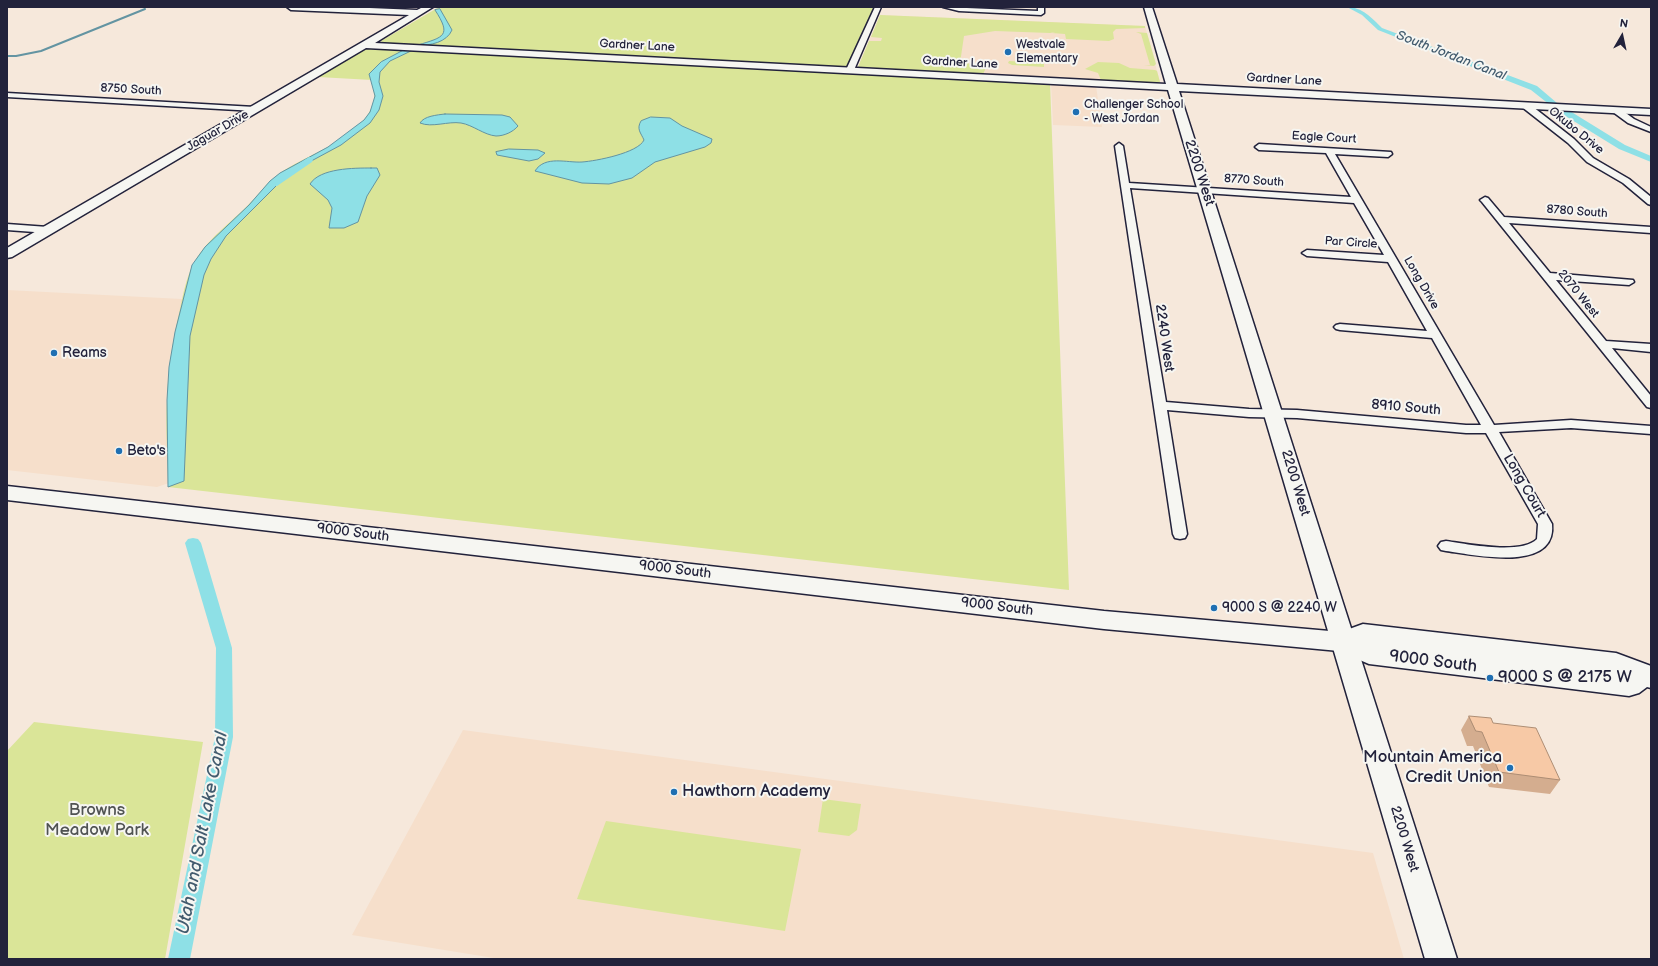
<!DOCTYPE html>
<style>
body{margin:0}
#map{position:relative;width:1658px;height:966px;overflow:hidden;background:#f6e8db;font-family:"Balsamiq Sans",sans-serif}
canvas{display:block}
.frame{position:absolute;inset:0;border:8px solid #22223b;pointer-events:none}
.north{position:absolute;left:1602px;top:16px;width:40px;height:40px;-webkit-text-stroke:3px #f6f6f2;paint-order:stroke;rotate:9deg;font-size:11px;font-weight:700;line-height:16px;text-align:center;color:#22223b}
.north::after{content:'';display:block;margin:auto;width:14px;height:18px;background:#22223b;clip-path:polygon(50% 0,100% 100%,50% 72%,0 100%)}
</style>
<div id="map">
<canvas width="1658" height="966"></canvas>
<div class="frame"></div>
<div class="north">N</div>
</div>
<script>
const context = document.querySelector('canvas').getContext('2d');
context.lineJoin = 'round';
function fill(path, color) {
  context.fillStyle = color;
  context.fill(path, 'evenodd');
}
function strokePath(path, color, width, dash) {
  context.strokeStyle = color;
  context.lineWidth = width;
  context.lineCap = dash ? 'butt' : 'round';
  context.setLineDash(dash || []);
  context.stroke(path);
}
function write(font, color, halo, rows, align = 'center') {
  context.font = font + ' "Balsamiq Sans",sans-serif';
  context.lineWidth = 4;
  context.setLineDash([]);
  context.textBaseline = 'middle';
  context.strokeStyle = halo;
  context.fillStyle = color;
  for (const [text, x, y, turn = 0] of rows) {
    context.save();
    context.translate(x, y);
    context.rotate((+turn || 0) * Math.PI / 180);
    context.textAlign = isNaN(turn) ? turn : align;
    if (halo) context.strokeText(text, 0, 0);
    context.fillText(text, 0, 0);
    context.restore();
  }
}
fill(new Path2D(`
 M880 15 1145 26 1160 82 1157 83 858 67Z
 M1051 83 1096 86 1102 127 1053 125Z
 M7 290 182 299 175 481 157 487 7 470Z
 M463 730 1373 853 1404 959H500L352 935Z`), '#f6dfcb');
fill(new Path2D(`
 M439 7H875L861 34 847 68 1050 82 1069 590 168 487C168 458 165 428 167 399 168 368 173 339 180 309 183 295 186 278 193 265 205 240 231 223 250 203 260 193 268 181 280 173 307 154 369 136 374 98 375 93 372 86 372 80L318 77 369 46 375 47 382 43 381 41Z
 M880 15 1145 26V28L1116 29 1113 32 1114 39 1109 41 1066 39 1065 34 1052 33 1055 32 1050 33 995 31 964 36 960 63 997 65 986 68 983 74 858 67 869 41H881L882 38 871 37Z
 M1136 32 1147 33 1156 64 1154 66 1144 65H1150L1141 34Z
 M1032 60H1044V67L1012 65 1008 63 1009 61 1026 62Z
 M1098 62 1119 63 1130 68 1155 70 1157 71 1160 82 1157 83 1101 80 1098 73 1085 69Z
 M34 722 203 742 165 959H7V751Z
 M823 799 861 804 857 830 849 836 818 832Z
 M606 821 801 849 785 931 577 899Z`), '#dae598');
const water = new Path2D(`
 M440 9 452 30C447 42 430 46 418 45 444 37 452 36 435 10Z
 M406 49 413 50 390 61 380 72 379 82 383 96 379 110 370 123 341 145 289 173 226 236 211 259 204 275 190 336 184 481 168 487 167 400 169 367 175 332 192 265 205 247 249 205 270 181 280 173 328 147 364 120 370 112 375 96 369 74 381 62Z
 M445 114 502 115 510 117 518 126C513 132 504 136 496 136 484 135 473 125 461 123 448 121 432 128 420 123 424 116 437 115 445 114Z
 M651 117 670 118 682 126 712 139 711 143 705 147 655 162 632 178 609 184 582 183 535 171C545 155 567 163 582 162 596 161 638 153 644 140 641 133 636 129 641 121Z
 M509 149 538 150 545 153 538 159 529 161 497 155 496 152Z
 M371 168H377L380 175 367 196 358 222 344 228H329L332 208 328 200 310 184C320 168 354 168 371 168Z`);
fill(water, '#8ee0e6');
strokePath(water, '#6394a2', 1);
strokePath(new Path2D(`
 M367 7H381
 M7 56H16L41 51 145 9`), '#6394a2', 2);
fill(new Path2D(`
 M1347 7C1362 7 1372 18 1382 28L1537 86 1557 103 1553 105H1550L1531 90 1378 30 1362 15Z
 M1559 108H1565L1625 145 1651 156V162L1619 149 1559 112Z
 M309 157 312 158 313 160 312 162 277 186H271L270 184 271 182Z
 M193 538 198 539 201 543 232 648 233 737 190 959H168L215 737 216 648 185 543 188 539Z`), '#8ee0e6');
const street = new Path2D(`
 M875 7H881L854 70 852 71H848L846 70Z
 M943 7 1038 11V7H1044V13L1041 15 959 11Z
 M7 93 255 107 259 109 255 111 7 97Z
 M1522 103H1528L1574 139 1593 158 1629 179 1651 197V205L1648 204 1623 183 1587 162 1568 143 1522 107Z
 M1613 108H1619L1634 119 1651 127V132L1628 123 1613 112Z
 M1119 143 1123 146 1129 183 1351 197 1326 153 1259 150 1255 147 1259 144 1391 152 1392 154 1388 157 1335 154 1494 425 1571 420 1651 426V434L1571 428 1499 432 1552 524C1557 573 1474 555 1446 551L1441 550 1438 546 1441 542 1446 541C1467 544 1521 555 1537 539L1538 524 1486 433H1466L1297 418 1249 417 1167 410 1187 534 1185 538 1180 539 1175 538 1173 534 1115 146ZM1130 188 1354 203 1384 255 1307 250 1302 253 1307 256 1388 262 1427 331 1340 324 1336 325 1334 327 1336 329 1340 330 1432 338 1481 425H1466L1297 410 1249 409 1166 402Z
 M1485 197 1488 198 1504 217 1651 227V233L1509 223 1550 273 1633 280 1634 282 1629 285 1556 280 1606 341 1651 344V352L1612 348 1651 396V408L1647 407 1482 202 1480 200Z
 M7 224 48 227 53 230 48 233 7 230Z`);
const secondary = new Path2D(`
 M287 7H346L417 10 423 7H433L375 43 1166 84 1144 7H1152L1177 84 1651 109V115L1179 91 1457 959H1425L1168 90 366 48 12 257 7 258V248L409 15 291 10Z`);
const primary = new Path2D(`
 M7 486 1104 611 1341 632 1363 624 1616 653 1651 666V688L1647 687 1639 693 1629 696 1369 664 1339 651 1104 629 7 500Z`);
strokePath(street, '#22223b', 3);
strokePath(secondary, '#22223b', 3);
strokePath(primary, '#22223b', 3);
fill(street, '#f6f6f2');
fill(secondary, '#f6f6f2');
fill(primary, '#f6f6f2');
fill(new Path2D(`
 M1469 716 1493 723 1560 780 1550 794 1489 787 1473 746H1467L1461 730Z`), '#d4ad8f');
const building = new Path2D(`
 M1469 716 1491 718 1493 723 1536 728 1560 780 1499 772 1482 732 1476 731Z`);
fill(building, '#f7c9a6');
strokePath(building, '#ad8d74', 1);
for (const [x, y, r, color] of [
 [1008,52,4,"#1f6fb2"],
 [1076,112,4,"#1f6fb2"],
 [54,353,4,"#1f6fb2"],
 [119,451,4,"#1f6fb2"],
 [1214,608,4,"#1f6fb2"],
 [1490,678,4,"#1f6fb2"],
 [1510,768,4,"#1f6fb2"],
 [674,792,4,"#1f6fb2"]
]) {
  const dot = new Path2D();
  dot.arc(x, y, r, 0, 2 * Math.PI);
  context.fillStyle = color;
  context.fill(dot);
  strokePath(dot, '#f6f6f2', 1.5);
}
write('12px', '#22223b', '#f6f6f2', [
 ["Westvale",1016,45],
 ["Elementary",1016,59],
 ["Challenger School",1084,105],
 ["- West Jordan",1084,119]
], 'left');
write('12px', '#22223b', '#f6f6f2', [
 ["Gardner Lane",637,46,3],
 ["Gardner Lane",960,63,3],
 ["Gardner Lane",1284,80,3],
 ["8750 South",131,90,3],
 ["Jaguar Drive",218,131,-30],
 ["Okubo Drive",1576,131,39],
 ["Eagle Court",1324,138,3],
 ["8770 South",1254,181,4],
 ["8780 South",1577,212,4],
 ["Par Circle",1351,243,4],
 ["Long Drive",1421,283,60],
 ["2070 West",1578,294,51]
]);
write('italic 13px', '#425b6e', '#f6f6f2', [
 ["South Jordan Canal",1451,56,21]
]);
write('14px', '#22223b', '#f6f6f2', [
 ["2200 West",1199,173,72],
 ["2240 West",1164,338,82],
 ["8910 South",1406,408,5],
 ["2200 West",1295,483,73],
 ["Long Court",1524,486,60],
 ["9000 South",353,533,7],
 ["9000 South",675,570,7],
 ["9000 South",997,607,7],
 ["2200 West",1404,839,73]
]);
write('14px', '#22223b', '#f6f6f2', [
 ["Reams",62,353],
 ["Beto's",127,451],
 ["9000 S @ 2240 W",1222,608]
], 'left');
write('17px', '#22223b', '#f6f6f2', [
 ["9000 South",1433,662,7]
]);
write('17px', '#22223b', '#f6f6f2', [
 ["9000 S @ 2175 W",1498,678],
 ["Mountain America",1502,758,"right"],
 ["Credit Union",1502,778,"right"],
 ["Hawthorn Academy",682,792]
], 'left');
write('17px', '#505352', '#f6f6f2', [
 ["Browns",97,811],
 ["Meadow Park",97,831]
]);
write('italic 18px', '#425b6e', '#f6f6f2', [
 ["Utah and Salt Lake Canal",203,833,-79]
]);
</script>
